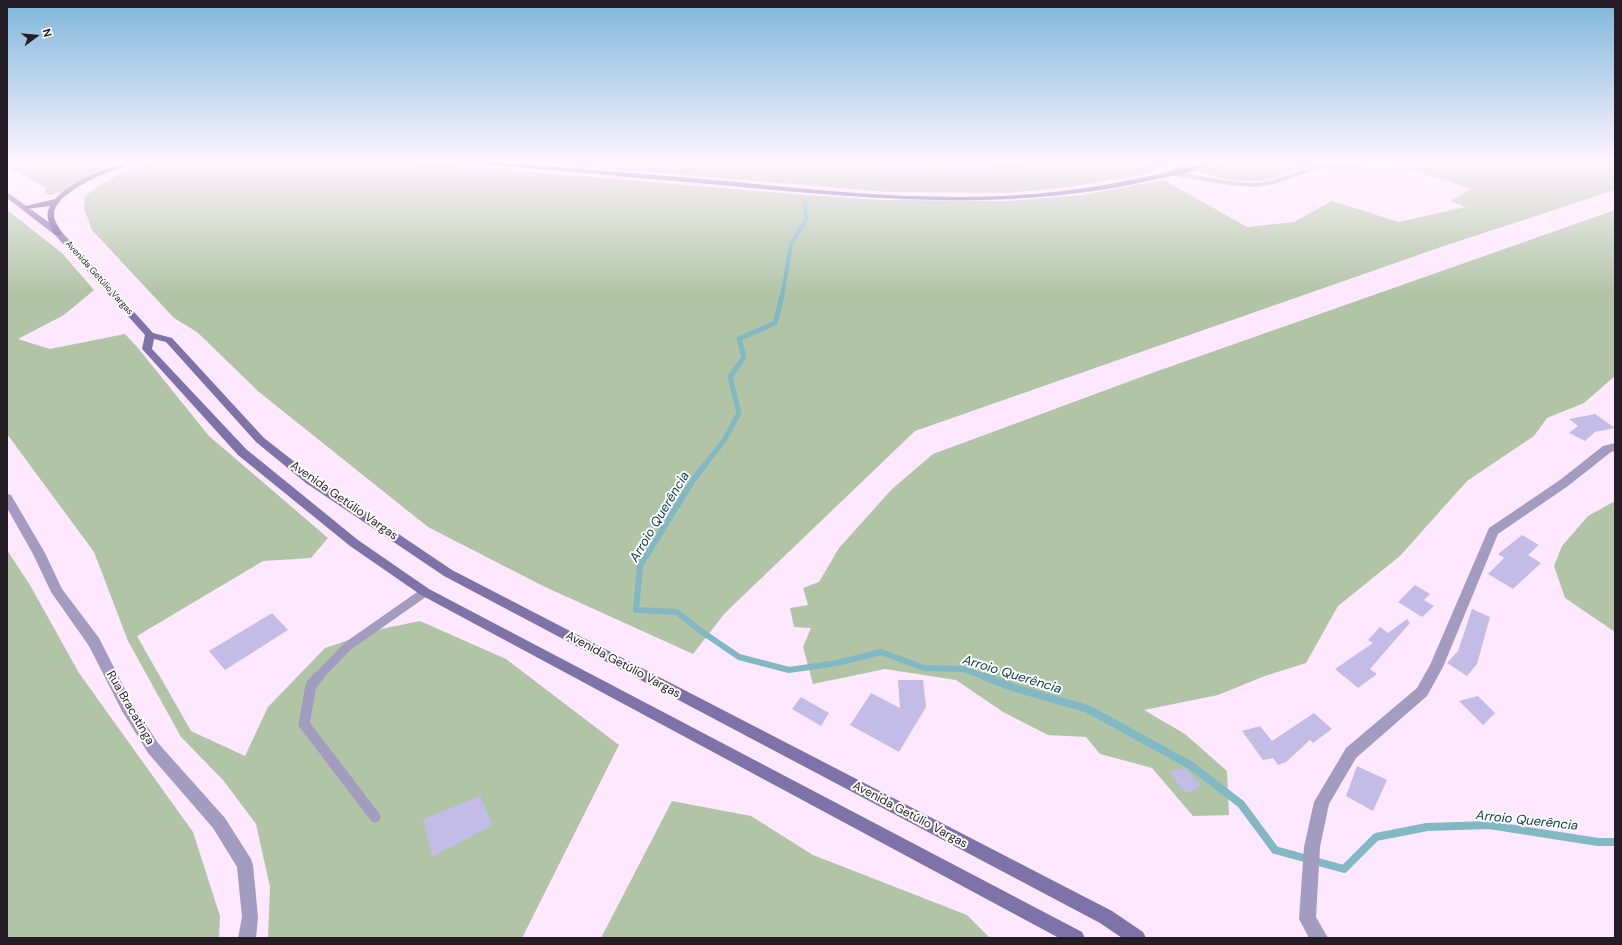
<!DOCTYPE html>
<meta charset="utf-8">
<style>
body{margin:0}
#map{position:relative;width:1622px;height:945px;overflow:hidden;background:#fee8ff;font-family:"DM Sans",sans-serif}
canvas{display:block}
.frame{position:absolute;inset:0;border:8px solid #241d25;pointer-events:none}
.north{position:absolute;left:16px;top:16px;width:40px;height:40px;-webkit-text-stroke:3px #fefefe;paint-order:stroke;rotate:74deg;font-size:11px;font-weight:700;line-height:16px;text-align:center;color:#241d25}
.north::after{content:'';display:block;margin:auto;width:14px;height:18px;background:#241d25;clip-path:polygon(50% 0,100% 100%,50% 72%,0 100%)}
</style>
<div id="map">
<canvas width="1622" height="945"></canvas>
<div class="frame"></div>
<div class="north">N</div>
</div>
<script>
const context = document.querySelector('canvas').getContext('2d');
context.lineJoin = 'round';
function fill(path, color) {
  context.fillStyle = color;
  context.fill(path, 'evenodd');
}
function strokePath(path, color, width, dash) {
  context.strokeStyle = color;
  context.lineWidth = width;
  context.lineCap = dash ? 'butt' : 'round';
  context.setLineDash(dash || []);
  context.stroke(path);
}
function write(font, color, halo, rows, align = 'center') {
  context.font = font + ' "DM Sans",sans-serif';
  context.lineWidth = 4;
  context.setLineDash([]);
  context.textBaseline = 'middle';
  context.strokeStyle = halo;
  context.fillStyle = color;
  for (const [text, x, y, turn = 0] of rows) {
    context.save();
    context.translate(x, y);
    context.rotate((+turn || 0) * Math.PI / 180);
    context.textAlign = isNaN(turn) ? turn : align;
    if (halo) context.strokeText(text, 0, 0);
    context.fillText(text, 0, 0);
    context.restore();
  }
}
fill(new Path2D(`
 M7 162H118L82 178 63 192 50 195 45 193 46 188 7 167Z
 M149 162H413L805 195 884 200 1009 201 1082 195 1164 180 1247 227 1294 222 1332 201 1399 222 1465 207 1450 201 1472 189 1385 162H1615V190L1441 247 915 431 725 613 693 654 543 586 428 527 259 392 197 332 174 318 92 230 84 208 85 196C105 181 125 170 149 162Z
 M527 162H878L886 168 922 167 930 162H936L949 171 1023 162H1148L1154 167 1153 173 1070 187 1008 193 887 192Z
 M1225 162H1323L1314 163 1264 181H1234L1197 171Z
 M7 210 62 253 94 290 64 315 18 339 50 349 125 334 138 348 209 436 328 538 311 558 263 561 137 636 191 731 245 756 268 707 325 648 381 629 420 621 506 659 619 745 522 938H268L270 887 256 824 223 780 181 737 128 641 94 552 7 434Z
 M1615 210V376L1584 403 1547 418 1534 436 1467 481 1400 556 1338 606 1306 663 1265 676 1218 695 1144 710 1185 734 1227 771 1229 815 1193 816 1152 768 1100 754 1086 737 1048 735 1003 712 956 680 885 669 813 684 803 647 811 628 794 627 790 608 808 605 803 588 819 582 839 548 892 489 933 454 1152 373Z
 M1615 501V632L1565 598 1554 566 1562 546 1588 516Z
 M7 550 30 585 79 673 193 832 220 916 219 938H7Z
 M672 801 751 816 813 855 967 915 990 938H601Z`), '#b1c4a6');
strokePath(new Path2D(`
 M782 297 791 244 806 219 805 201`), '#80b8c4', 4);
strokePath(new Path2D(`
 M704 466 725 439 739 413 730 377 744 357 739 339 775 323 782 296`), '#80b8c4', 5);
strokePath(new Path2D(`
 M705 465 693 480 640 566 636 610 677 612 698 629 739 657 789 670 837 663 881 652 924 668 963 669 988 678`), '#80b8c4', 6);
strokePath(new Path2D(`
 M985 677 1015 688 1088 709 1190 765 1241 804 1275 850 1344 869 1376 837 1427 827 1489 825 1598 842H1615`), '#80b8c4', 8);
fill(new Path2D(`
 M1595 414 1615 428 1595 432 1585 441 1569 433 1578 426 1569 419Z
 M1522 535 1539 545 1528 555 1541 563 1513 589 1488 574 1504 558 1498 554Z
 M1415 585 1430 594 1424 600 1434 606 1422 617 1398 602Z
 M1472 609 1490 617 1477 664 1467 676 1447 663 1458 651Z
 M272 613 288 630 225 670 209 651Z
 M1407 619 1410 623 1370 669 1377 674 1358 688 1335 669 1373 643 1368 640 1380 627 1388 633Z
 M898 680H923L926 707 899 752 850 725 871 693 900 708Z
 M1478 696 1495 713 1483 725 1459 701Z
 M801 697 829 713 821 726 792 709Z
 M1314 713 1332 729 1313 743 1310 740 1286 762 1278 765 1273 758 1263 760 1242 731 1260 726 1272 741Z
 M1357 766 1387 780 1373 811 1346 796Z
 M1185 768 1201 785 1193 791 1184 792 1169 771Z
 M480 796 493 825 432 857 423 819Z`), '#c3bce7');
strokePath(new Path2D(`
 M317 678 348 646 425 592`), '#a39cc1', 9);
strokePath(new Path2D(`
 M318 677 311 685 304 724 375 817`), '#a39cc1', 11);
fill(new Path2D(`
 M1183 162H1190L1178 172 1235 182 1256 183 1270 181 1321 164 1366 162 1369 164 1360 167 1321 168 1274 184 1256 187 1235 186 1169 175V173Z
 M1615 443V451L1611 452 1568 486 1498 534 1443 667 1427 696 1356 758 1329 804 1320 847 1316 917 1328 938H1309L1299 919 1304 847 1314 802 1346 748 1417 688 1430 665 1489 528 1560 480 1603 446Z
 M7 494 11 495 45 553 62 589 99 638 132 703 158 743 225 818 251 859 253 865 258 917 256 938H238L242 917 237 867 213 828 148 753 122 711 89 646 51 592 33 554 7 508Z`), '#a39cc1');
fill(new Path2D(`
 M7 192 61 231 153 333 172 338 264 438 314 477 452 570 1112 911 1143 932 1146 938H1122L1100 923 444 576 306 483 256 442 166 342 154 339 152 349 246 449 358 540 429 589 1082 932 1085 938H1059L421 595 350 546 238 455 144 351 142 349 145 335 55 235 7 198Z`), '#7e73a9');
fill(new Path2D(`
 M124 162H133C128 166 120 168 114 170 98 176 56 194 54 213 53 220 59 227 62 233L61 235H55C50 225 44 216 50 206L26 209 22 207 55 199 62 192 83 178Z
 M474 162H497C577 168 657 175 736 182 835 192 935 202 1034 194 1093 189 1150 177 1207 162H1216C1204 171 1165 177 1148 181 1010 212 870 199 731 186 646 178 562 171 477 164Z`), '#645596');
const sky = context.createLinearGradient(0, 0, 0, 294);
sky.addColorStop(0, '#7eb6da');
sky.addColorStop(0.55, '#fff5ff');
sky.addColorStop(1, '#fff5ff00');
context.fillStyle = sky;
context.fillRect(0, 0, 1622, 294);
write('9px', '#241d25', '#fefefe', [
 ["Avenida Getúlio Vargas",99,278,48]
]);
write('12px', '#241d25', '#fefefe', [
 ["Avenida Getúlio Vargas",344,501,35],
 ["Avenida Getúlio Vargas",623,665,28],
 ["Rua Bracatinga",130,708,60],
 ["Avenida Getúlio Vargas",910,815,28]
]);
write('italic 13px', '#013841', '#fefefe', [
 ["Arroio Querência",660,517,-59],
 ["Arroio Querência",1012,675,17],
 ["Arroio Querência",1527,821,6]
]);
</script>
